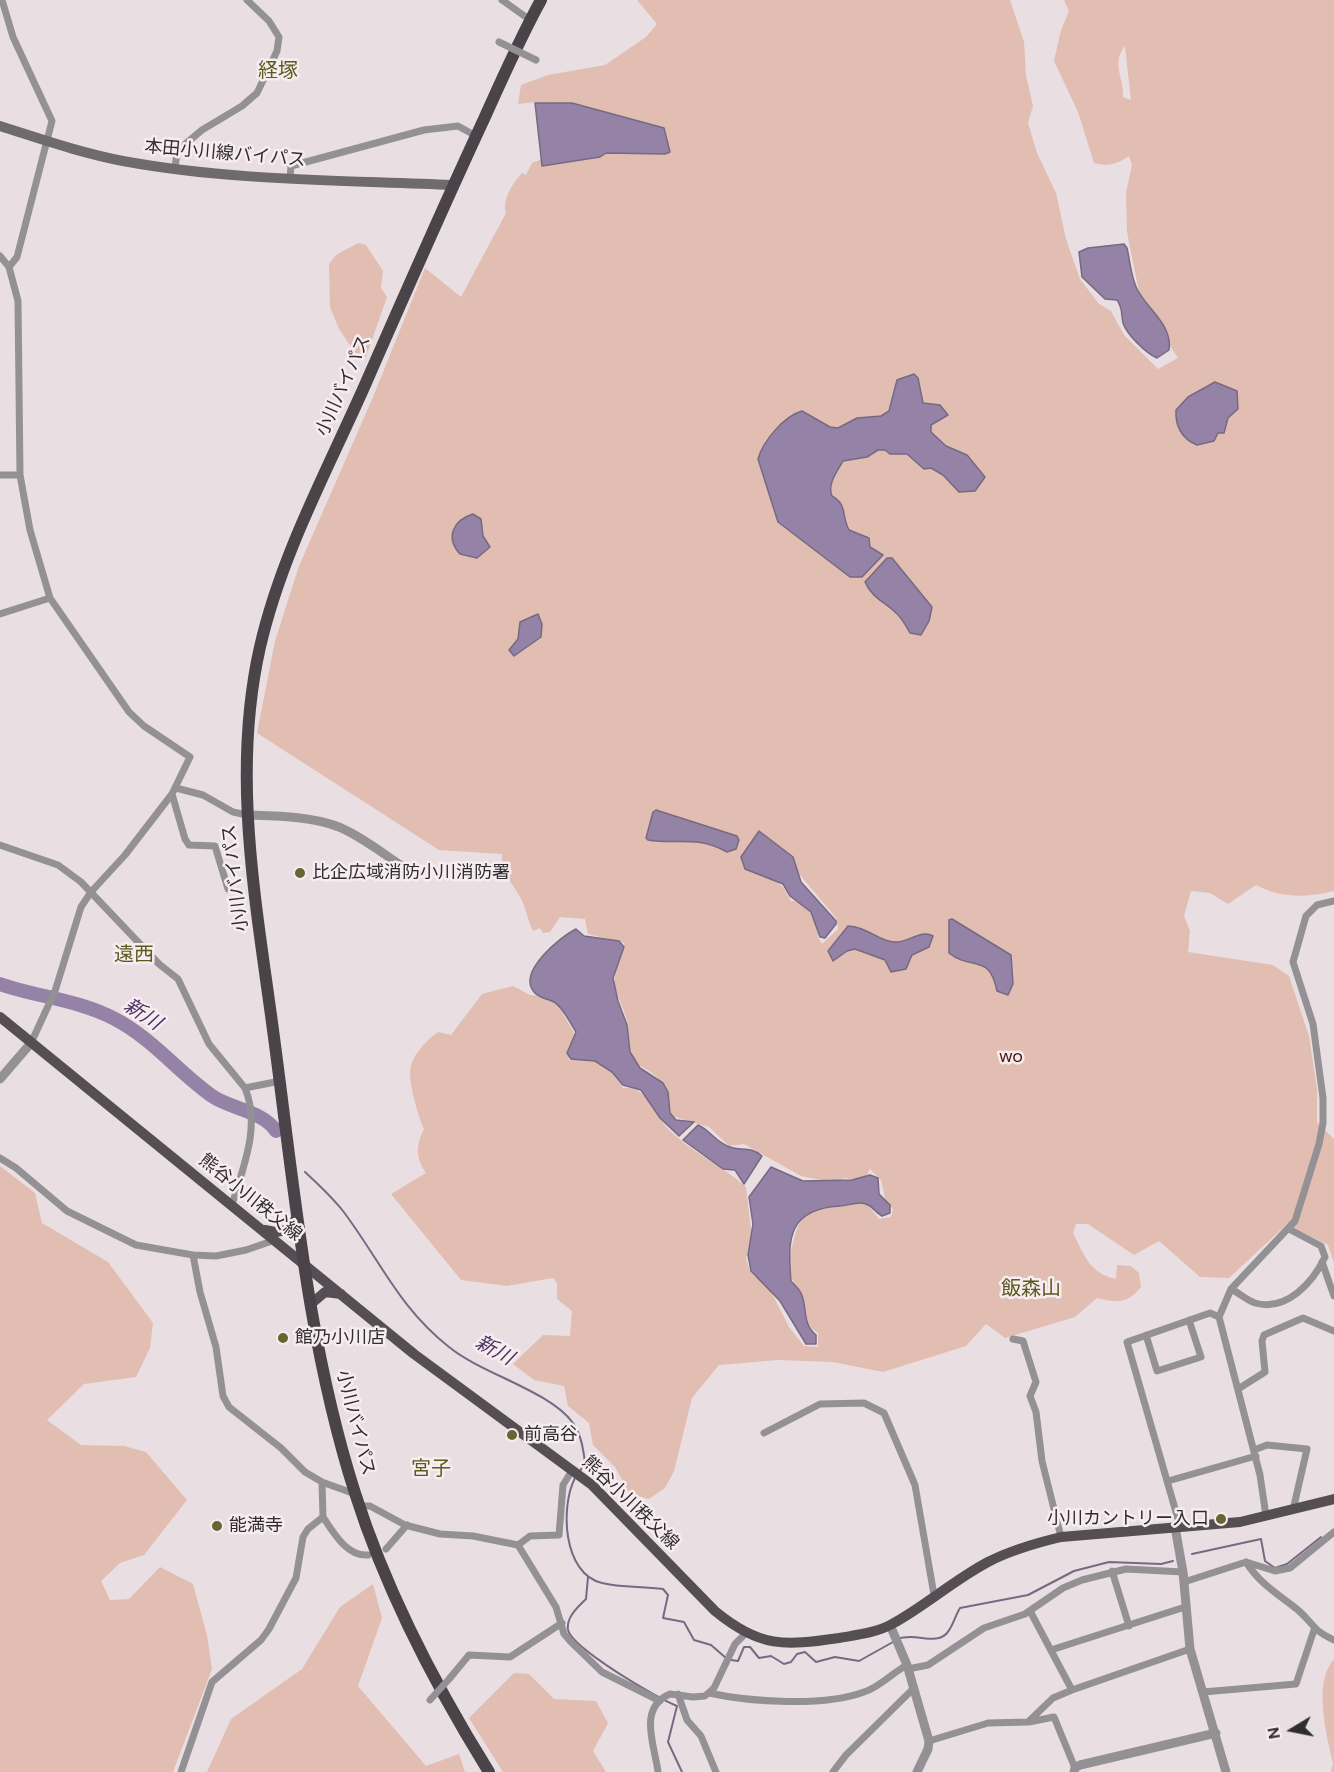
<!DOCTYPE html>
<meta charset="utf-8">
<style>
body{margin:0}
#map{position:relative;width:1334px;height:1772px;overflow:hidden;background:#e9dfe3;font-family:"DM Sans",sans-serif}
canvas{display:block}
.north{position:absolute;left:1262px;top:1700px;width:60px;height:60px;-webkit-text-stroke:4px #f7ecf0;paint-order:stroke;rotate:260deg;font-size:16px;font-weight:700;line-height:24px;text-align:center;color:#302d2e}
.north::after{content:'';display:block;margin:auto;width:21px;height:27px;background:#302d2e;clip-path:polygon(50% 0,100% 100%,50% 72%,0 100%)}
</style>
<div id="map">
<canvas width="1334" height="1772"></canvas>
<div class="north">N</div>
</div>
<script>
const context = document.querySelector('canvas').getContext('2d');
context.lineJoin = 'round';
function fill(path, color) {
  context.fillStyle = color;
  context.fill(path, 'evenodd');
}
function strokePath(path, color, width, dash) {
  context.strokeStyle = color;
  context.lineWidth = width;
  context.lineCap = dash ? 'butt' : 'round';
  context.setLineDash(dash || []);
  context.stroke(path);
}
function write(font, color, halo, rows, align = 'center') {
  context.font = font + ' "DM Sans","Noto Sans JP",sans-serif';
  context.lineWidth = 5;
  context.setLineDash([]);
  context.textBaseline = 'middle';
  context.strokeStyle = halo;
  context.fillStyle = color;
  for (const [text, x, y, turn = 0] of rows) {
    context.save();
    context.translate(x, y);
    context.rotate((+turn || 0) * Math.PI / 180);
    context.textAlign = isNaN(turn) ? turn : align;
    if (halo) context.strokeText(text, 0, 0);
    context.fillText(text, 0, 0);
    context.restore();
  }
}
fill(new Path2D(`
 M637 0H1010L1024 42 1026 75 1033 106 1028 123 1037 153 1056 193 1066 239 1080 279 1099 304 1111 311 1124 335 1158 369 1178 358 1141 302 1127 232 1126 192 1132 165 1129 156C1117 164 1108 167 1094 163L1078 112 1054 61 1061 30 1069 11 1064 0H1334V891C1307 898 1280 898 1256 885L1228 904 1210 893 1191 891 1184 916 1190 931 1188 952 1273 965 1289 976 1309 1036 1317 1089V1122L1334 1139V1263L1328 1245 1287 1224 1229 1278 1200 1277 1159 1241 1134 1255 1088 1224H1076L1073 1233C1085 1256 1089 1273 1116 1279L1117 1265 1131 1266 1139 1273 1141 1287C1127 1304 1117 1303 1097 1298L1075 1317 1005 1338 986 1324 966 1346 883 1372 833 1362 778 1360 719 1365 692 1398 674 1471 665 1488 649 1499 630 1494 615 1467 593 1445 589 1423 568 1406 564 1386 534 1380 513 1364 543 1335 570 1336 572 1311 557 1299V1283L553 1278 507 1286 461 1280 391 1194 426 1173C415 1157 416 1145 424 1129 418 1116 407 1079 411 1065 415 1052 428 1039 438 1032L451 1035 482 994 513 986 530 995 554 998 574 1033 569 1052V1060L586 1056 615 1071 623 1088C647 1085 653 1113 668 1129 691 1152 722 1165 746 1187L753 1246 746 1257C749 1270 751 1278 765 1280L789 1327 804 1346 818 1347V1333C800 1321 806 1310 800 1293 797 1286 791 1279 789 1272 787 1264 796 1225 802 1219 818 1204 845 1209 864 1200L879 1219 891 1217 893 1209 886 1202 881 1180 870 1169 863 1182 845 1178 831 1182 801 1176 744 1144 729 1146 709 1127 668 1115C666 1098 666 1084 652 1073 644 1067 635 1065 630 1056 625 1045 628 1039 628 1029 628 1011 612 993 615 974 616 966 622 953 624 943L588 934 585 919 560 917 550 932 543 933 540 928 533 931C528 922 527 912 523 903 516 886 500 874 502 854L439 850 257 733 275 641 299 566 373 397 425 268 461 297 506 213C502 199 513 183 522 173L526 175 532 163 632 125C593 112 559 97 518 104L521 85 548 75 605 65 646 37 657 24ZM1125 46V47L1131 100 1123 97C1124 78 1111 62 1125 46ZM763 873 800 875 836 918 838 929 822 944 818 937 817 917 806 902 791 901 783 887Z
 M358 243 366 245 383 271 381 288 387 297 366 357 355 353 339 329 330 307 329 264 336 255Z
 M0 1166 35 1193 42 1223 108 1262 153 1323 150 1348 136 1377 84 1384 47 1420 81 1445 124 1446 146 1452 187 1500 144 1555 120 1563 101 1581 110 1600 129 1599 160 1567 193 1584 207 1635 212 1669 173 1772H0Z
 M373 1584 382 1618 358 1686 426 1766 459 1754 465 1772H207L231 1719 302 1669 340 1607Z
 M1334 1659V1772H1331L1333 1763C1326 1734 1313 1682 1334 1659Z
 M514 1673 529 1674 554 1699 596 1701 608 1723 593 1751 606 1772H503L469 1718Z`), '#e2bdb2');
const water = new Path2D(`
 M535 103H572L664 128 670 152 665 154 606 153 600 157 542 166Z
 M1124 244 1127 248C1130 261 1131 277 1137 289 1147 309 1173 325 1169 350L1157 358C1146 353 1127 335 1123 323 1121 314 1123 308 1117 300L1105 299 1082 277 1079 252 1088 248Z
 M914 374 918 378 923 403 940 405 948 415 931 425V432L946 446 967 455 985 477 975 491 959 492 943 475 931 468 924 469 907 454H890L885 450H878L867 457 843 461C837 472 827 484 832 496 848 505 841 516 849 530L869 538 870 547 883 555 862 577H850L778 522 758 459C763 441 784 416 802 411L830 427 838 428 857 418 881 416 889 411 897 380Z
 M1215 382 1237 391 1238 409 1228 418 1224 433H1218L1214 441 1197 445C1182 439 1175 426 1176 410L1188 397Z
 M473 514 481 519 483 536 490 547 477 558 460 554C445 538 453 520 473 514Z
 M887 558H892L932 607 929 621 921 635 910 633C906 626 902 618 896 613 885 602 872 598 865 582Z
 M538 614 542 624 541 637 514 656 509 650 518 639 520 622Z
 M656 810 737 836 739 840 736 849 727 852C696 835 678 845 648 840L646 838 653 812Z
 M759 831 793 857 801 882 836 921V924L825 938 820 937 811 912 790 896 783 884 745 869 741 857Z
 M952 919 1011 955 1013 984 1008 995 997 991C989 952 971 971 949 953V920Z
 M848 926C866 926 881 943 897 942 909 942 922 929 933 936L929 947 912 955 906 969 891 972 885 960 855 949 847 951 833 961 828 951Z
 M576 929 584 936 619 941 624 947 613 978 618 1001 627 1025 630 1052 640 1068 663 1083 668 1092 670 1113 676 1120 694 1122 679 1136 660 1118 641 1090 623 1085 612 1072 595 1061 571 1059 567 1053 576 1032C570 1023 563 1007 554 1002 547 998 540 999 534 992 517 972 560 937 576 929Z
 M698 1125C710 1130 715 1142 730 1147 741 1151 751 1146 762 1156L744 1184 735 1170 723 1169 683 1140Z
 M771 1167 803 1181 852 1180 870 1175 878 1178 879 1194 890 1205V1213L882 1216C876 1213 873 1207 868 1205 860 1200 848 1206 840 1206 789 1209 787 1237 791 1281 794 1284 799 1289 801 1293 808 1308 801 1322 816 1335V1344H806L780 1301 751 1271 748 1255 753 1224 749 1197Z`);
fill(water, '#9483a6');
strokePath(water, '#766982', 1.5);
strokePath(new Path2D(`
 M305 1172C318 1184 332 1197 343 1211 380 1260 399 1308 449 1347 482 1374 550 1391 573 1423 581 1434 583 1448 585 1462L580 1471
 M575 1478C560 1507 563 1574 602 1583 621 1588 643 1586 663 1589L668 1595 663 1618 684 1622 694 1640 711 1645 726 1658
 M1192 1554 1261 1539 1265 1561 1275 1568 1287 1564 1321 1537
 M588 1577 586 1599C578 1607 566 1617 568 1630 572 1648 658 1699 677 1706L668 1742 682 1772
 M898 1639C915 1632 936 1646 947 1633 953 1626 955 1616 960 1608L1028 1595 1074 1571 1109 1562 1161 1564 1173 1561
 M731 1660 738 1661 744 1647H750L759 1658 771 1656 784 1664 791 1662 797 1654 805 1652 816 1662 835 1657 859 1661 893 1642`), '#766982', 2);
strokePath(new Path2D(`
 M0 984C38 997 79 1000 115 1019 153 1039 178 1072 212 1096 231 1109 263 1111 276 1131`), '#9483a6', 14);
strokePath(new Path2D(`
 M2 0 13 37 52 121 17 257 9 267
 M502 0 530 20
 M175 169 177 151 202 130 242 106 257 93 277 51 279 37 269 21 247 0
 M290 178 291 166 424 130 458 126 476 136
 M0 256 9 267 18 301 20 475 30 530 50 598 129 712 144 726 190 757 172 794 125 855 91 892 81 907 55 991 31 1043
 M0 475H20
 M0 614 50 598
 M176 788 203 795 233 812 247 815
 M172 794 185 839 189 845 215 846 228 889
 M0 845 58 865 81 882 159 964 178 979 209 1044 245 1088C261 1127 243 1167 232 1205
 M245 1088 280 1081
 M0 1158 16 1168 67 1211 136 1245 193 1255 216 1256 246 1250 275 1240
 M193 1255 200 1292 216 1347 223 1396 229 1407 281 1448 305 1472 322 1482 355 1494
 M1322 1262 1334 1296
 M1231 1289C1239 1293 1248 1301 1255 1303 1287 1312 1313 1282 1325 1257L1321 1246 1289 1229
 M1146 1335 1157 1371 1201 1357 1189 1320
 M1013 1339 1023 1341 1036 1382 1030 1396 1036 1412 1042 1461 1061 1537
 M1238 1389 1265 1372 1262 1341 1264 1335 1303 1318 1334 1331
 M764 1433 820 1404 864 1403 884 1413 915 1485 934 1595
 M1254 1450 1267 1445 1307 1449 1293 1510
 M1168 1481 1256 1456
 M359 1506H370L405 1525 440 1534 473 1536 518 1545 530 1536 559 1535 563 1485 573 1469
 M1266 1516 1260 1475 1219 1317 1231 1289 1295 1221 1319 1144 1323 1123V1098L1313 1024 1293 962 1306 916 1317 905 1334 901
 M323 1517C333 1532 347 1557 368 1555
 M1180 1526 1127 1342 1210 1313 1219 1317
 M518 1545 556 1607 564 1634 571 1642 602 1672 660 1701
 M386 1549 407 1525
 M1246 1562C1260 1584 1278 1594 1298 1610 1314 1624 1312 1630 1334 1640
 M1112 1571 1129 1626
 M1184 1582 1246 1562 1275 1571 1290 1568 1334 1532
 M1030 1611 1072 1690 1190 1649
 M1051 1650 1185 1607
 M908 1669 928 1665 984 1628 1025 1614 1063 1588 1082 1580 1126 1569 1183 1572
 M450 1678 469 1655 510 1657 562 1623
 M1203 1692 1296 1684 1314 1630
 M709 1693C750 1702 824 1707 864 1692 880 1687 892 1673 907 1665
 M678 1694 687 1720 701 1736 716 1772
 M1029 1722 1054 1717 1075 1768
 M929 1741 988 1723 1028 1722 1053 1698 1072 1690
 M181 1772 212 1682 261 1640 269 1629 296 1578 303 1537 308 1529 323 1517 322 1482
 M658 1772C655 1746 637 1708 670 1694L693 1697 705 1696 714 1688 735 1644 746 1633
 M833 1772 846 1755 914 1688`), '#949194', 7);
strokePath(new Path2D(`
 M247 815C276 816 311 816 339 827 361 836 382 853 402 866
 M0 1079 31 1043
 M1175 1527 1183 1572 1190 1649 1226 1772
 M890 1625 907 1665 929 1741 928 1749 917 1772
 M1074 1772 1075 1768 1080 1765 1216 1733`), '#949194', 9);
strokePath(new Path2D(`
 M0 126C41 139 81 153 123 161 231 181 343 180 452 185`), '#6f6a6e', 10);
strokePath(new Path2D(`
 M0 1017 414 1354 592 1485 715 1611C760 1648 784 1646 839 1638 856 1635 876 1633 892 1624 925 1606 954 1580 988 1562 1011 1550 1036 1543 1061 1537L1240 1522 1334 1499
 M265 1230 275 1232 288 1230 298 1216
 M311 1304 325 1292 341 1294`), '#554f54', 10);
strokePath(new Path2D(`
 M489 1772C435 1685 386 1591 355 1493 307 1343 294 1185 273 1030 256 902 231 775 260 647 281 555 327 471 365 385 404 296 443 207 484 119 502 79 520 38 541 0`), '#4a4449', 12);
strokePath(new Path2D(`
 M499 42 536 60
 M430 1700 450 1678`), '#949194', 7);
for (const [x, y, r, color] of [
 [300,873,6,"#686532"],
 [283,1338,6,"#686532"],
 [512,1435,6,"#686532"],
 [1221,1519,6,"#686532"],
 [217,1526,6,"#686532"]
]) {
  const dot = new Path2D();
  dot.arc(x, y, r, 0, 2 * Math.PI);
  context.fillStyle = color;
  context.fill(dot);
  strokePath(dot, '#f7ecf0', 2);
}
write('18px', '#302d2e', '#f7ecf0', [
 ["本田小川線バイパス",225,154,5],
 ["小川バイパス",344,386,-66],
 ["小川バイパス",236,878,-97],
 ["熊谷小川秩父線",250,1198,39],
 ["小川バイパス",355,1423,76],
 ["熊谷小川秩父線",630,1503,44]
]);
write('18px', '#302d2e', '#f7ecf0', [
 ["比企広域消防小川消防署",312,873],
 ["館乃小川店",295,1338],
 ["前高谷",524,1435],
 ["小川カントリー入口",1209,1519,"right"],
 ["能満寺",229,1526]
], 'left');
write('18px', '#4e1a09', '#f7ecf0', [
 ["wo",1011,1057]
]);
write('20px', '#5d5a1e', '#f7ecf0', [
 ["経塚",278,72],
 ["遠西",134,956],
 ["飯森山",1031,1290],
 ["宮子",431,1470]
]);
write('italic 20px', '#4b3362', '#f7ecf0', [
 ["新川",142,1015,33],
 ["新川",494,1351,29]
]);
</script>
